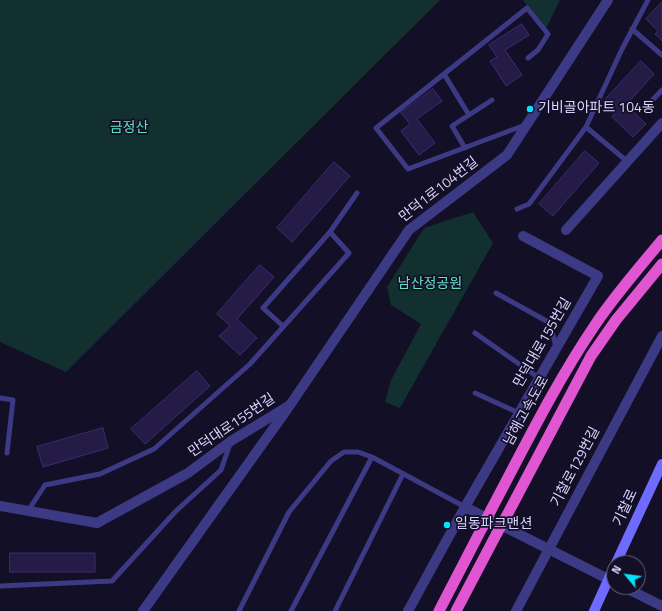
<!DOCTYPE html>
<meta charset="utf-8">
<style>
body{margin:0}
#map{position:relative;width:662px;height:611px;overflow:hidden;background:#130f26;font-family:"Titillium Web",sans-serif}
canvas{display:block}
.north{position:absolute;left:606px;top:555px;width:40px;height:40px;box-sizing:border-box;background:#130f26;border:1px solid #625e7d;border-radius:50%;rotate:299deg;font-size:11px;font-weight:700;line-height:16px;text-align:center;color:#d9d4ff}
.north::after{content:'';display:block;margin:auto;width:14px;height:18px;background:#00e5ff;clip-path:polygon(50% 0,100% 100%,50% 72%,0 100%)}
</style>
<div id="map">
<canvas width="662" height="611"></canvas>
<div class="north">N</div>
</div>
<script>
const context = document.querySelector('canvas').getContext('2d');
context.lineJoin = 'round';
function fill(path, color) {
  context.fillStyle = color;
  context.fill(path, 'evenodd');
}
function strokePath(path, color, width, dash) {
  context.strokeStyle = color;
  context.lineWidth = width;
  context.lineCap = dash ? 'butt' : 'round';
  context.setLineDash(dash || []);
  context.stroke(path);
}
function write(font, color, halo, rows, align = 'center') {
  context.font = font + ' "Titillium Web","Noto Sans KR",sans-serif';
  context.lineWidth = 3.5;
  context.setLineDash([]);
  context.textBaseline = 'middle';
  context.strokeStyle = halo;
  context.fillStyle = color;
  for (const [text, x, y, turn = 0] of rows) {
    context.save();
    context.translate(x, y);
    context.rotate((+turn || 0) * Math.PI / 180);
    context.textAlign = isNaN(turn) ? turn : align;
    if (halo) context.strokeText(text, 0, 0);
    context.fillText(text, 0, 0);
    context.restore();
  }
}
fill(new Path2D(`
 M0 0H440L66 372 0 342Z
 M523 0H560L545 31Z
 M473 212 493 243 400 408 385 402 391 380 421 324 391 305 387 287 424 228Z`), '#12302f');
const building = new Path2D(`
 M662 2V41L655 34 658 31 646 19Z
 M522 24 529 35 505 50 522 75 506 86 490 61 497 57 489 45Z
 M641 61 654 74 626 105 646 124 633 137 612 117 615 113 603 102Z
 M433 89 442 101 417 119 435 143 419 155 401 131 410 124 401 113Z
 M585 151 599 163 553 216 539 204Z
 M334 162 350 176 292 242 277 228Z
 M260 265 274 277 237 319 257 338 240 355 219 336 230 326 217 314Z
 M197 371 210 386 145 444 131 429Z
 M103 428 108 448 43 467 37 447Z
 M10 553H95V572H10Z`);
fill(building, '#241b47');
strokePath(building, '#3b2d73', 1);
strokePath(new Path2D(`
 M632 29 662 55
 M444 74 469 115
 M647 106 662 90
 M525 125 408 169 376 128 527 8 548 34 538 50 528 58
 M586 127 628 162
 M465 148 452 126 492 100
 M517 209 529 204 586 127 622 49 648 0
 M496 293 550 323 556 347
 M283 326 263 308 330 232
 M475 333 539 378
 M475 393 519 413
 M0 398 13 400 7 453
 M28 511 45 485 100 474 154 449 250 364 349 253 330 232 357 193
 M0 586 112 581 176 511 221 470 230 444
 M239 611 289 512 331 461 344 452H358L372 457 465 507
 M291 611 372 457
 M335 611 403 474`), '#3d3a85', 5);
strokePath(new Path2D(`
 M566 230 662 123
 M0 506 97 523 188 473 231 441 290 405
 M143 611 288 408
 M408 611 465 507 598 276 523 236
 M516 611 662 336`), '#3d3a85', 10);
strokePath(new Path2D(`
 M290 405 409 230 507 155 608 0
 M465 507 614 582
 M624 587 662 606`), '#3d3a85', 10);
strokePath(new Path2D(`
 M616 563 662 464
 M594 611 614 567`), '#6f6bff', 10);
strokePath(new Path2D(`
 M491 510C524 448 555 384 595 325 615 295 639 268 662 240
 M506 517 591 356 616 320 662 264
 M439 611 483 526
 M456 611 497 533`), '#e055d1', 11);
strokePath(new Path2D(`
 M483 526 491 510
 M497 533 506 517`), '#e055d1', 11);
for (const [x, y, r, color] of [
 [530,109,4,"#00e5ff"],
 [447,525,4,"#00e5ff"]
]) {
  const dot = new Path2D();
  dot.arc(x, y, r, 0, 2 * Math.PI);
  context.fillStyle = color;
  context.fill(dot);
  strokePath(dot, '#130f26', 1.5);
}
write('14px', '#d9d4ff', '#130f26', [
 ["기비골아파트 104동",538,109],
 ["일동파크맨션",455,525]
], 'left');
write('14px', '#5fe0c0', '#130f26', [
 ["금정산",129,129],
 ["남산정공원",430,285]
]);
write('14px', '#d9d4ff', '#130f26', [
 ["만덕1로104번길",439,190,-38],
 ["만덕대로155번길",543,343,-60],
 ["남해고속도로",527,411,-61],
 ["만덕대로155번길",232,426,-34],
 ["기찰로129번길",576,467,-62],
 ["기찰로",626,508,-65]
]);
</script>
